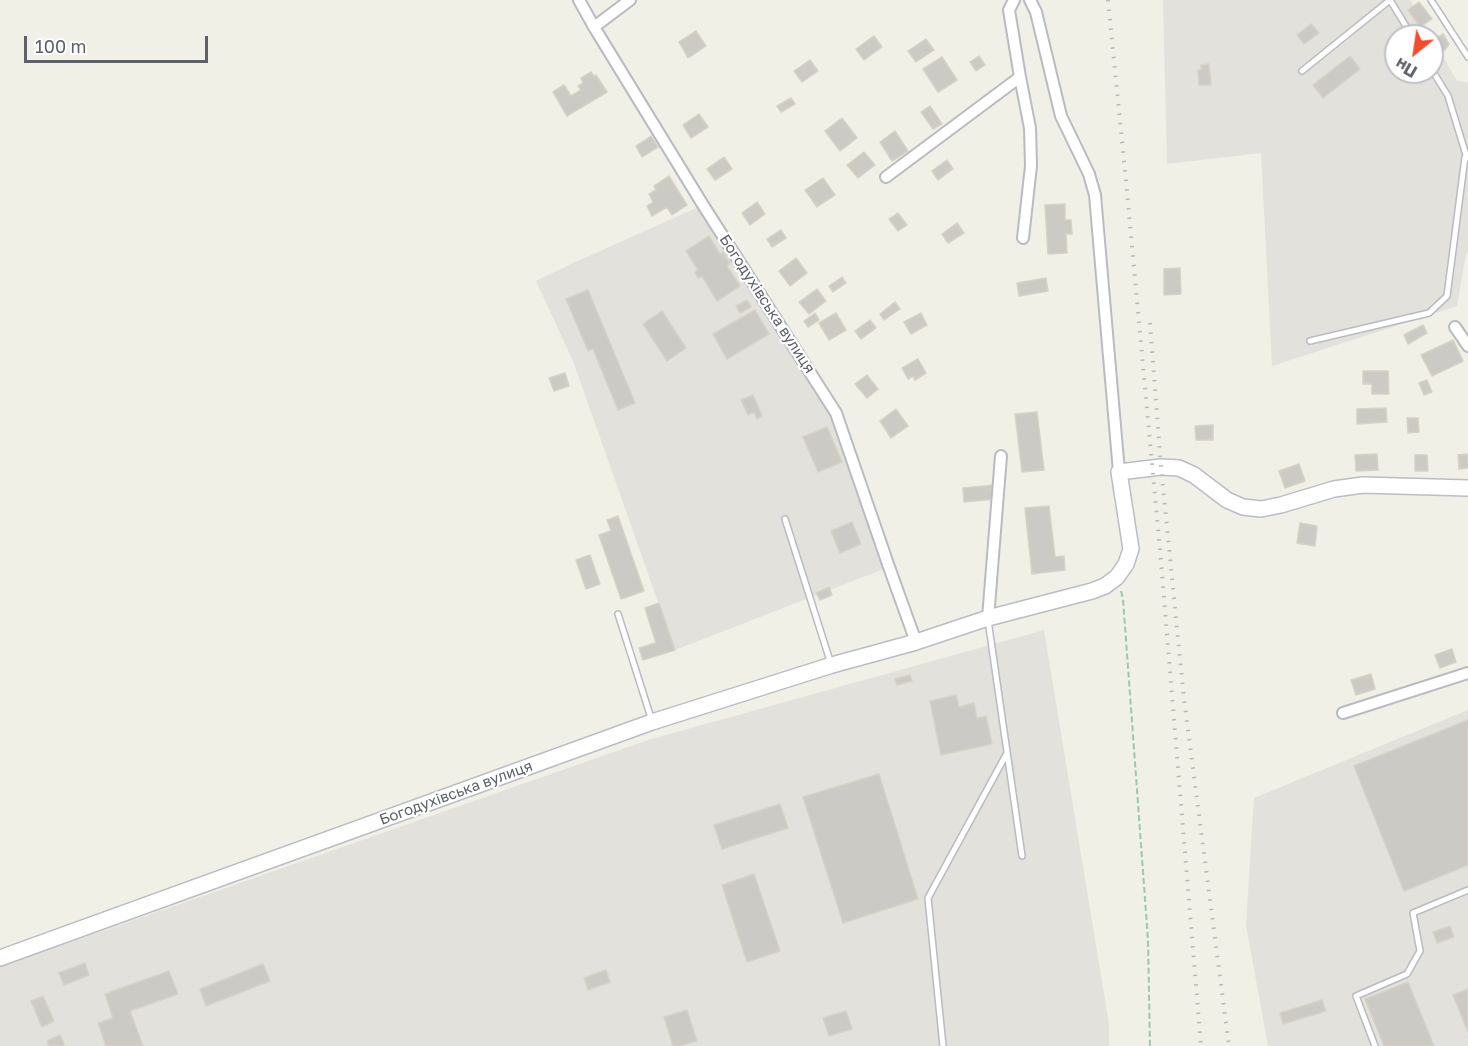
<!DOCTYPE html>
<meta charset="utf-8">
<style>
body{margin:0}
#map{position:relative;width:1468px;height:1046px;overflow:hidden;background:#f1f0e7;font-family:"Golos Text",sans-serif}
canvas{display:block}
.north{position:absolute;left:1384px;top:24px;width:60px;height:60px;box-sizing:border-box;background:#fff;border:2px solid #bfc0c3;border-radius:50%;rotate:210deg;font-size:16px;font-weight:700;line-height:24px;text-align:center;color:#5e6168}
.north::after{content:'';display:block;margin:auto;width:21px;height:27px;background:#f34c2b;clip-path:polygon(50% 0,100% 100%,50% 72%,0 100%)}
.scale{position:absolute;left:24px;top:36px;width:184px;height:27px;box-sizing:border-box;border:3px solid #5e6168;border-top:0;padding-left:8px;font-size:18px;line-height:21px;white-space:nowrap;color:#5e6168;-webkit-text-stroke:4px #fff;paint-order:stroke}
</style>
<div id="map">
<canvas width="1468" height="1046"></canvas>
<div class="north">Пн</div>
<div class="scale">100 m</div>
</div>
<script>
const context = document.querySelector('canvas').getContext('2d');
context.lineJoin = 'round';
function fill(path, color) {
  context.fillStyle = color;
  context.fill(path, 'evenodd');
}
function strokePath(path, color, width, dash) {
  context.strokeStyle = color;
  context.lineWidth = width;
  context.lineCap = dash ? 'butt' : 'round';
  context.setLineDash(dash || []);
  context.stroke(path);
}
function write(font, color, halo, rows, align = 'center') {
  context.font = font + ' "Golos Text",sans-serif';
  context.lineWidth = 4.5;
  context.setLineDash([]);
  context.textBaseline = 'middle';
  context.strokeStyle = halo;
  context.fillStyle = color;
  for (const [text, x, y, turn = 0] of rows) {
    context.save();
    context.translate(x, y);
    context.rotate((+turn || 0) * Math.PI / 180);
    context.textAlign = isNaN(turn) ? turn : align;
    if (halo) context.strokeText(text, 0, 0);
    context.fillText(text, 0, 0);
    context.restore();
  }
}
fill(new Path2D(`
 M1163 0H1410L1431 36H1396V72H1432V37L1457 81 1468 82V252L1466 254 1457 306 1272 366 1261 153 1167 164Z
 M703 205 836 413 889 567 675 650 573 361 536 281 571 264Z
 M1044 630 1109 1024V1046H0V967L648 740Z
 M1468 710V1046H1268L1246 925 1254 798Z`), '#e2e1db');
const building = new Path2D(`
 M1419 2 1432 19 1420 27 1408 10Z
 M1311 24 1319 33 1304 44 1297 35Z
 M696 31 706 46 688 58 679 42Z
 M1443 34 1449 44 1445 50H1439L1435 52 1432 48V41Z
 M874 36 882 47 864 60 856 49Z
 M926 39 934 50 916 62 908 51Z
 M979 56 985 65 976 71 970 62Z
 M1350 56 1360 69 1323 98 1313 85Z
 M942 57 957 80 938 92 923 69Z
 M810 60 818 71 802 82 794 71Z
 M1209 64 1211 85H1199L1198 70H1201V65Z
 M591 72 594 76 596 75 607 92 567 116 553 92 564 85 571 96 581 90 578 86 583 83 581 78Z
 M791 98 795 104 781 112 777 106Z
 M930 106 942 124 933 129 921 112Z
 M699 114 708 127 691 138 683 125Z
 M842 118 857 138 840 151 825 131Z
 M895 131 908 151 892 161 880 142Z
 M651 136 658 147 642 157 636 146Z
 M864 152 875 165 858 178 847 165Z
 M724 157 732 169 715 180 707 169Z
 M947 160 953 169 938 180 932 171Z
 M669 176 687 205 672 215 667 207 652 216 647 206 653 202 649 194 656 190 654 186Z
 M823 178 835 195 817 207 805 190Z
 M757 202 765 214 750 225 742 213Z
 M1065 204V220H1071L1072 234H1066L1067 253 1048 254 1045 205Z
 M898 213 907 225 898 231 889 219Z
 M957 223 964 233 948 243 942 234Z
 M781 230 786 238 772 247 767 239Z
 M709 236 720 254 723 252 730 264 727 266 740 286 717 301 702 276 698 278 695 272 698 270 686 251Z
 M796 258 807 273 790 286 779 271Z
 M1180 268 1181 294 1164 295V269Z
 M842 277 846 283 833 292 829 286Z
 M1046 278 1048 291 1019 296 1017 283Z
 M817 289 826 301 809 314 799 302Z
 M588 290 635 403 618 410 593 349 588 351 566 299Z
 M747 300 751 307 740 313 736 306Z
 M895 302 900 309 884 320 880 314Z
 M755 310 769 334 727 359 713 334Z
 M662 311 686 348 667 361 643 324Z
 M815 313 819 320 808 327 804 321Z
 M836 313 846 330 829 340 819 323Z
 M921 313 927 325 911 334 904 322Z
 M870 320 876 328 861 339 855 331Z
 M1423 325 1427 333 1408 344 1404 335Z
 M1453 340 1463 361 1432 376 1421 355Z
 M918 359 926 373 915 380 913 376 908 379 902 368Z
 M1363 371H1388L1389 394H1372V384H1363Z
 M565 373 569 386 554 391 549 378Z
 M867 375 878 389 867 398 855 384Z
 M1427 380 1432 392 1424 395 1419 383Z
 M753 395 762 416 757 419 754 412 748 415 741 400Z
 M1386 408 1387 422 1357 424V409Z
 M896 409 908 426 891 438 880 421Z
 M1037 412 1044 470 1022 472 1015 414Z
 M1407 418H1418L1419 432 1408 433Z
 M1213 425V440H1196L1195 426Z
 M827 427 842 462 818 472 803 437Z
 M1377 454 1378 470 1356 471 1355 455Z
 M1468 454V468L1459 469 1458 455Z
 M1415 455H1427L1428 471H1415Z
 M1299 464 1305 481 1285 488 1279 471Z
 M995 485 996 499 964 502 963 488Z
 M1049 506 1055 557 1064 556 1065 570 1032 574 1025 508Z
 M618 516 644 591 621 599 599 535 611 531 607 520Z
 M852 522 861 544 840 553 831 531Z
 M1300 523 1317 526 1315 546 1297 543Z
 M590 555 600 584 586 589 576 560Z
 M829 587 832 595 820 600 816 593Z
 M659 603 675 650 643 660 639 648 656 643 645 608Z
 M1452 649 1456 662 1440 668 1435 655Z
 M1371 674 1375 689 1356 695 1351 680Z
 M910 675 912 681 897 685 895 679Z
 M956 695 959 707 974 703 977 718 986 716 992 744 941 755 930 701Z
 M1468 720V865L1404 891 1354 766Z
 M879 774 918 899 843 923 803 797Z
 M780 804 788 828 722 849 714 825Z
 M754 874 780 951 747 962 722 885Z
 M1450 926 1454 937 1437 943 1433 932Z
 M85 963 89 975 64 985 59 973Z
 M263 964 270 981 206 1006 200 989Z
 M606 970 610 982 588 990 584 978Z
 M169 971 178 994 130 1011 143 1046H106L98 1023 113 1018 105 994Z
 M1408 982 1434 1046H1384L1365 999Z
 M1468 989V1032L1453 995Z
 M43 996 54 1021 42 1027 31 1001Z
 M1322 1000 1326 1011 1283 1024 1280 1013Z
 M687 1010 697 1041 680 1046H673L664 1017Z
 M846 1011 852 1029 829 1036 823 1018Z
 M60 1035 65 1046H49L47 1041Z`);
fill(building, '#cccac4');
strokePath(building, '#d6d2c5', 1.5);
const lane = new Path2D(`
 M1390 0 1412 36
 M1431 0 1468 57
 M1432 70 1448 96 1467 158
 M1302 71 1390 0
 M1310 341 1429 313 1447 296 1465 157
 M785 519 831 664
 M618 614 652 721
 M988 620 1022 856
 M943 1046 928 898 1007 753
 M1375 1046 1356 996 1407 974 1420 951 1413 913 1468 890`);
const street = new Path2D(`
 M579 0 594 27 703 205 836 413 889 567 916 642
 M1014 0 1009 10 1020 77 1030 128 1031 166 1023 238
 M1030 0 1036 12 1061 116 1089 174 1095 195 1119 472
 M594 27 630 0
 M886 177 1020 77
 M1455 327 1468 346
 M988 618 1001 456
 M1343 713 1468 673`);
const secondary = new Path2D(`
 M0 958 652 722 832 665 916 642 988 618 1092 591 1105 586 1117 577 1126 564 1131 549 1119 472 1161 467 1179 468 1194 475 1227 500 1243 507 1261 509 1281 505 1334 489 1363 485 1468 488`);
strokePath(lane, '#b9bbc1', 8);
strokePath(street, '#b9bbc1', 14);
strokePath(secondary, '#babdc3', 18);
strokePath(new Path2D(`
 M1121 591 1123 599 1148 940 1150 1046`), '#9ac8ab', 2, [6, 3]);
strokePath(lane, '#fff', 5);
strokePath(street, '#fff', 10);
strokePath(secondary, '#fff', 15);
strokePath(new Path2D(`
 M1108 0 1126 181 1160 550 1201 1046
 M1150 323 1161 467 1184 699 1229 1046`), '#b7b8b9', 4, [1.5, 8]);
write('15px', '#5e6168', '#fff', [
 ["Богодухівська вулиця",767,304,57],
 ["Богодухівська вулиця",456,793,-20]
]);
</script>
